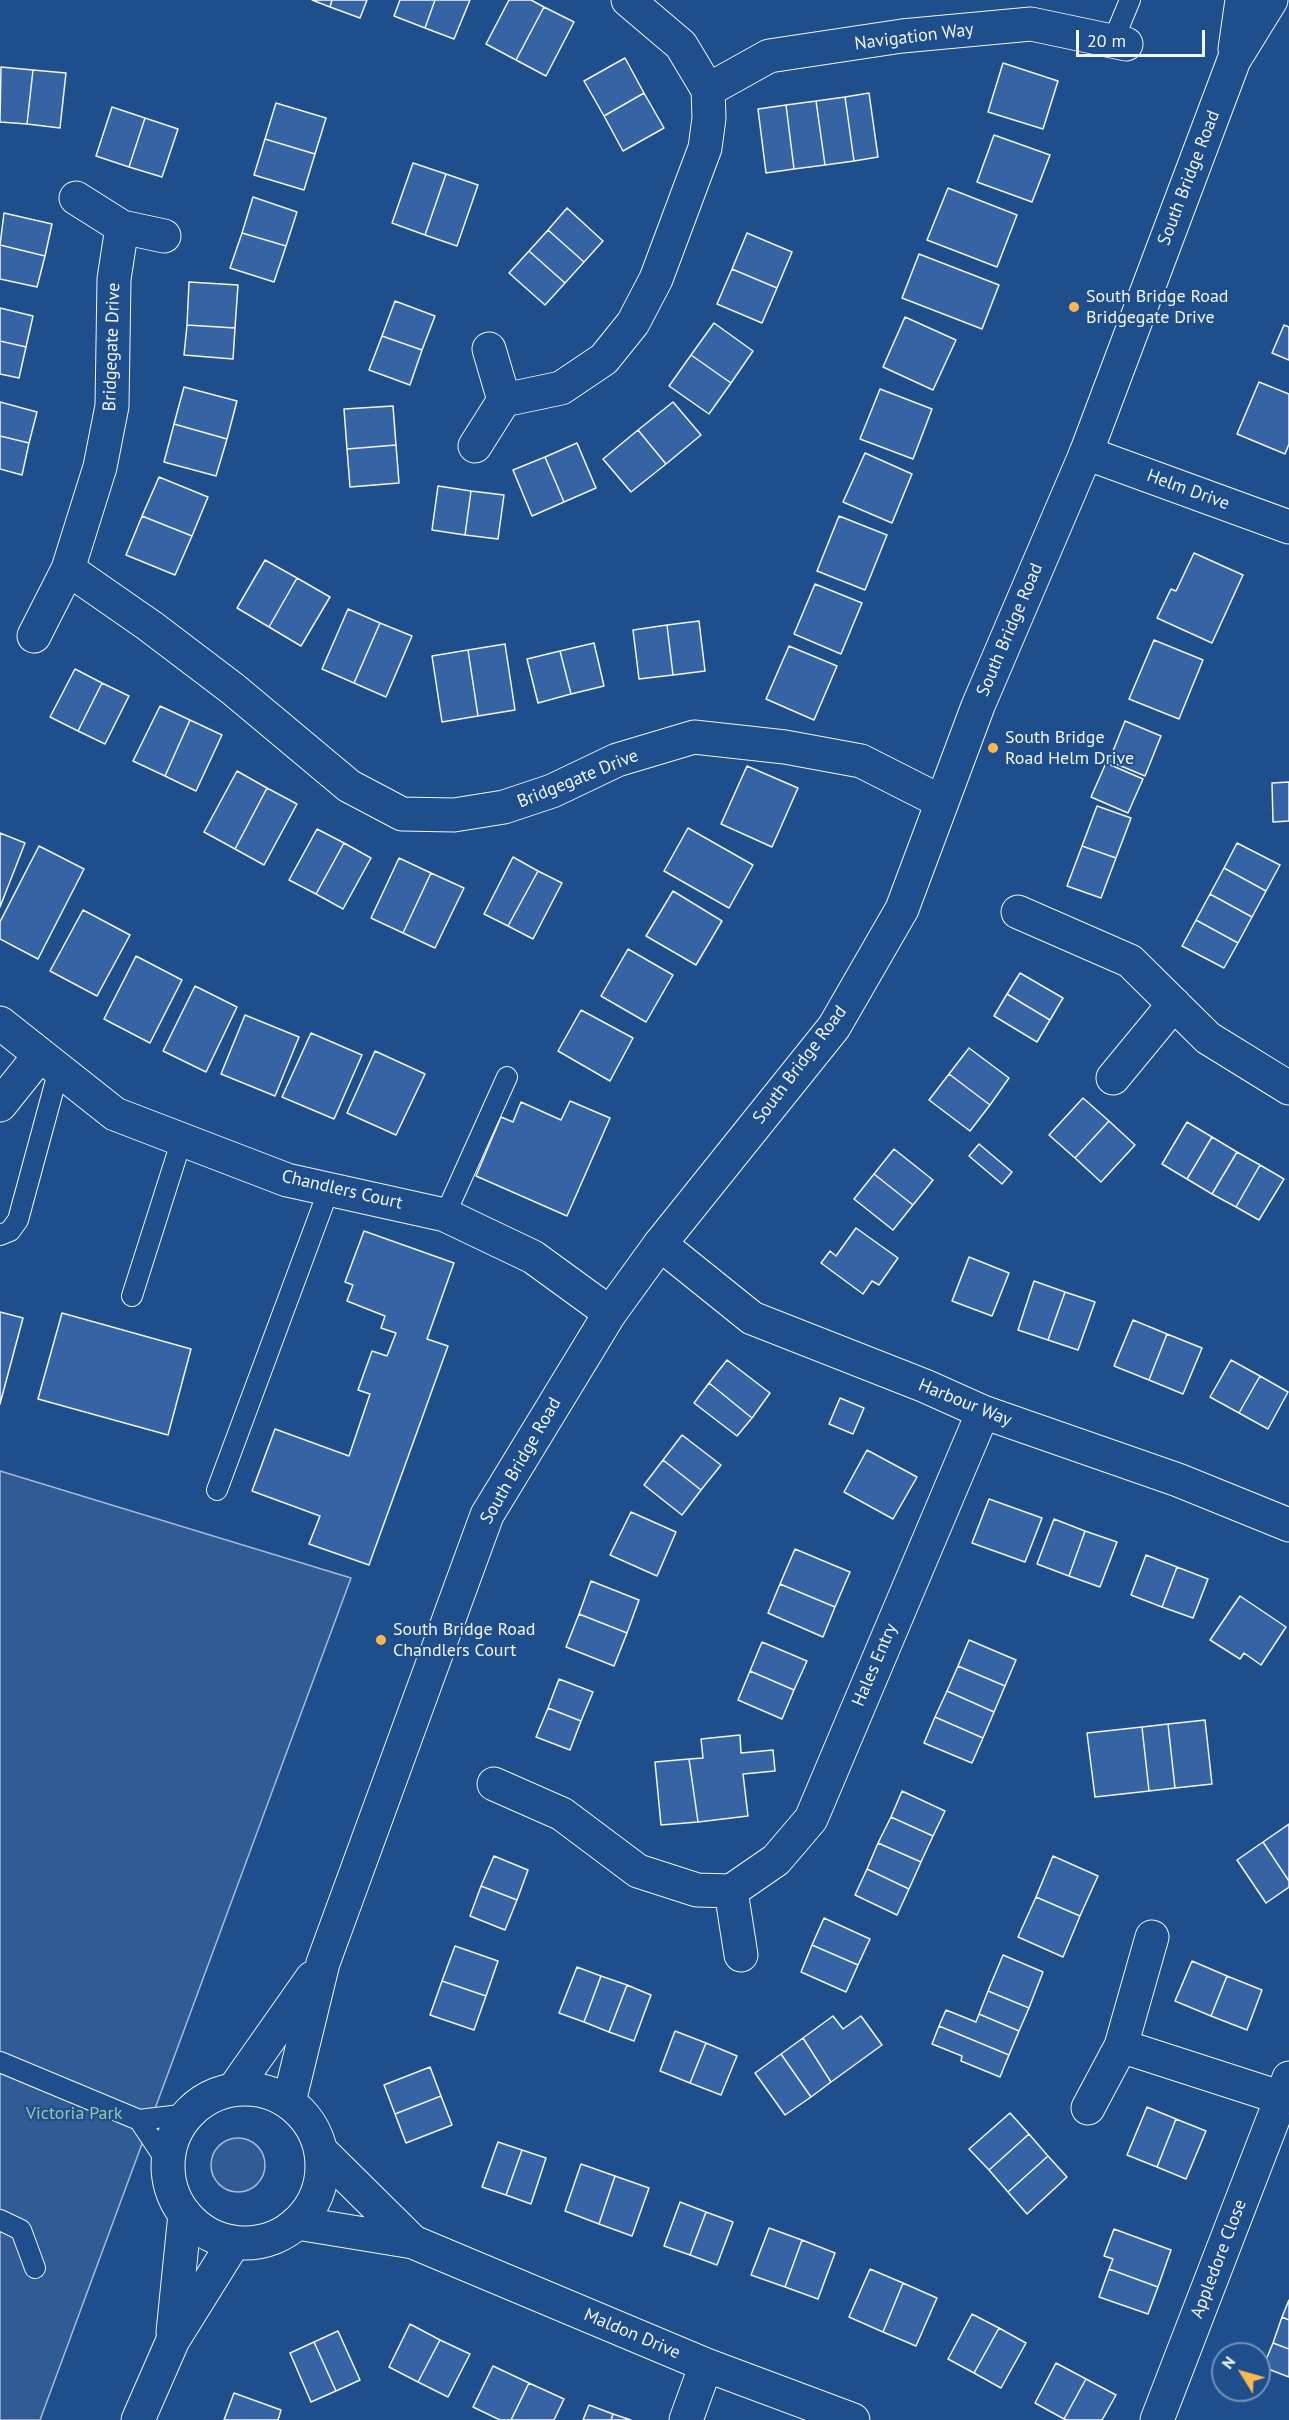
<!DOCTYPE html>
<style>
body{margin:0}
#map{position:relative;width:1289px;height:2420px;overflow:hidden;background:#1f4e8c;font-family:"PT Sans",sans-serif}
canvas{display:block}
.north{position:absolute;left:1211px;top:2342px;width:60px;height:60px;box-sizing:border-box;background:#1f4e8c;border:2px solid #7391ba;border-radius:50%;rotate:307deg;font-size:16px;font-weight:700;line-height:24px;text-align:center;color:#f2f6ff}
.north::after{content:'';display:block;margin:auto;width:21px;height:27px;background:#ffb74d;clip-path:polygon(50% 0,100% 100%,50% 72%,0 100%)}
.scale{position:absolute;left:1076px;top:30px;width:129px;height:27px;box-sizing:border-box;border:3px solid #f2f6ff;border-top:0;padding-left:8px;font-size:18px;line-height:21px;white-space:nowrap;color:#f2f6ff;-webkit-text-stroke:4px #1f4e8c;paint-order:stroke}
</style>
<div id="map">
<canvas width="1289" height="2420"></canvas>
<div class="north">N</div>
<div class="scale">20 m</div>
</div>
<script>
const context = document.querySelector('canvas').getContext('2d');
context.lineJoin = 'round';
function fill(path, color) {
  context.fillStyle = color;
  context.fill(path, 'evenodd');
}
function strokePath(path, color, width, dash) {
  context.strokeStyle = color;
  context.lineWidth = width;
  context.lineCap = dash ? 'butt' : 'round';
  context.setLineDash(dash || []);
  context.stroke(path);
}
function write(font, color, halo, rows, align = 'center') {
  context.font = font + ' "PT Sans",sans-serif';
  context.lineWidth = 4.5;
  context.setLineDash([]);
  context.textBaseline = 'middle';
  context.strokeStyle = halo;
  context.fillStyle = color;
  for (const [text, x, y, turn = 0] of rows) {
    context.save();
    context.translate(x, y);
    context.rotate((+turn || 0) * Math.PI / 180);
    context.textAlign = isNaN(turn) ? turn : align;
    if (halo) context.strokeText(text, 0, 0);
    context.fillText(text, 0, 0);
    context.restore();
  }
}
const green = new Path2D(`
 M0 1471 351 1578 40 2420H0Z
 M211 2165a27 27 0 1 1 54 0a27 27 0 1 1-54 0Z`);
fill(green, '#305b95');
strokePath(green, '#a8bbd7', 1.5);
const building = new Path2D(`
 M312 0H332L330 7Z
 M332 0H367L360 18 330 7Z
 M400 0H435L425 28 394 16Z
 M435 0H470L454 39 425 28Z
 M509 0H531L544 7 516 60 486 44Z
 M544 7 574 22 546 76 516 60Z
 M625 58 644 93 604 116 584 81Z
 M1003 63 1058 81 1043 129 988 112Z
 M1 67 33 70 27 124 0 122Z
 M33 70 66 73 60 128 27 124Z
 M644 93 664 128 623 151 604 116Z
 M869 93 878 157 854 161 845 97Z
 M845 97 854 161 825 165 816 101Z
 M816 101 825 165 794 169 786 105Z
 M276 103 326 118 315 154 265 139Z
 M786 105 794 169 766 173 758 109Z
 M112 107 145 118 129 167 96 156Z
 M145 118 178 129 162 177 129 167Z
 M994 135 1050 155 1032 202 977 182Z
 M265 139 315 154 304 190 254 175Z
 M413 163 446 174 425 235 392 223Z
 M446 174 478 185 457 246 425 235Z
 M948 188 1017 215 997 267 927 240Z
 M253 197 297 212 286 246 242 233Z
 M567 208 603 241 584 262 548 230Z
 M4 213 52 224 45 256 0 245Z
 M548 230 584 262 565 283 529 251Z
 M242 233 286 246 274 282 230 268Z
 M747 233 792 252 777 288 732 269Z
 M0 245 45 256 37 287 0 279Z
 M529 251 565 283 545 305 509 273Z
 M919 254 999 285 982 329 902 298Z
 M732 269 777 288 762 323 717 304Z
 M189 282 238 285 235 328 187 325Z
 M395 301 435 316 422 350 382 336Z
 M0 308 33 316 26 347 0 341Z
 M905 317 956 340 933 390 883 367Z
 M714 323 753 351 731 383 691 355Z
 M187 325 235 328 233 359 184 355Z
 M1284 325 1289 327V360L1272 353Z
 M382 336 422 350 410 385 369 370Z
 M0 341 26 347 19 378 0 374Z
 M691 355 731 383 709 414 669 386Z
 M1259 382 1289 394V444L1285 454 1237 434Z
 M184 387 237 401 227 439 174 424Z
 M880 389 932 409 913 459 860 439Z
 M0 402 37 412 29 443 0 436Z
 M673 402 701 435 666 464 638 430Z
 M393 406 396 445 347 449 344 409Z
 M174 424 227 439 216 476 164 462Z
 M638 430 666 464 631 492 603 459Z
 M0 436 29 443 22 475 0 469Z
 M577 443 596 488 564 502 545 457Z
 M396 445 399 483 350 487 347 449Z
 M865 453 912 474 892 523 843 502Z
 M545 457 564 502 532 516 513 470Z
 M159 477 208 497 192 536 142 516Z
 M438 486 471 491 465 535 432 530Z
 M471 491 504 495 498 539 465 535Z
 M142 516 192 536 175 575 126 555Z
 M839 516 887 535 865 590 817 571Z
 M1194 553 1243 575 1212 643 1157 618 1171 589 1176 591Z
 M265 560 297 578 269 627 237 608Z
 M297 578 330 597 301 646 269 627Z
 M815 584 862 603 841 654 794 634Z
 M348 609 380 623 354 683 322 669Z
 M699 621 705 671 673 675 667 625Z
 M380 623 412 636 386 697 354 683Z
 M667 625 673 675 639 679 633 630Z
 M1154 640 1203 660 1179 719 1129 699Z
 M594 643 604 686 571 694 560 651Z
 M505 644 515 710 478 716 468 650Z
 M789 646 837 666 814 720 766 699Z
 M468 650 478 716 442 722 432 656Z
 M560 651 571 694 538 703 527 659Z
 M75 669 102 683 78 731 50 717Z
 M102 683 129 696 105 744 78 731Z
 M160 706 190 720 165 776 133 761Z
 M190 720 222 735 196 791 165 776Z
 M1125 721 1161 736 1145 776 1109 761Z
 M1106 763 1143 779 1128 813 1091 797Z
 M747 766 798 788 772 847 721 824Z
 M237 771 267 788 235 849 204 832Z
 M1289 782V821L1273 822 1272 783Z
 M267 788 297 804 264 865 235 849Z
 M1097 806 1131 818 1116 858 1082 846Z
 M688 828 753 865 729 908 664 871Z
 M317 829 344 843 316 894 289 880Z
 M0 833 25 843 0 907Z
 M344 843 371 858 343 909 316 894Z
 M1237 843 1280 865 1266 891 1224 868Z
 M39 846 84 869 38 959 0 939V922Z
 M1082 846 1116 858 1101 898 1067 886Z
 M513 857 538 871 508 926 484 914Z
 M399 858 431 873 403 933 371 918Z
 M1224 868 1266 891 1252 917 1210 894Z
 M538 871 562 883 533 939 508 926Z
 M431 873 464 888 435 948 403 933Z
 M673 891 722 921 696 965 646 936Z
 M1210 894 1252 917 1238 943 1196 920Z
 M83 910 130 935 97 996 50 971Z
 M1196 920 1238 943 1224 968 1182 946Z
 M628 949 673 975 646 1022 601 996Z
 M136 956 182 980 150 1043 104 1019Z
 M1020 973 1063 998 1050 1020 1007 994Z
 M195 986 237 1007 206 1072 163 1051Z
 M1007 994 1050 1020 1037 1042 994 1016Z
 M581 1010 633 1038 610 1081 558 1051Z
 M245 1015 299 1037 275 1096 221 1074Z
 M311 1033 362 1055 334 1119 282 1097Z
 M969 1048 1009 1078 990 1105 949 1074Z
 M375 1051 425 1074 396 1135 347 1113Z
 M949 1074 990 1105 970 1131 929 1100Z
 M1083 1098 1109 1121 1075 1158 1049 1135Z
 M570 1101 610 1118 567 1216 476 1176 501 1117 513 1122 521 1102 561 1120Z
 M1109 1121 1135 1145 1101 1182 1075 1158Z
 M1187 1122 1212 1137 1187 1179 1162 1164Z
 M1212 1137 1237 1152 1212 1194 1187 1179Z
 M979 1144 1012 1172 1002 1184 969 1156Z
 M894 1149 933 1180 913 1205 874 1174Z
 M1237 1152 1260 1165 1236 1207 1212 1194Z
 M1260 1165 1284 1179 1259 1220 1236 1207Z
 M874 1174 913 1205 893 1230 854 1199Z
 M856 1228 898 1258 879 1285 872 1281 863 1294 821 1263 830 1251 836 1256Z
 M364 1231 454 1263 427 1339 448 1346 369 1565 309 1544 320 1516 252 1491 275 1429 349 1456 370 1394 358 1390 372 1351 387 1356 396 1333 381 1328 385 1316 347 1301 353 1285 345 1282Z
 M969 1257 1009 1273 992 1316 952 1301Z
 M1034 1281 1065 1292 1048 1340 1018 1330Z
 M1065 1292 1095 1302 1078 1350 1048 1340Z
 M0 1312 23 1318 0 1404Z
 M62 1313 191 1349 168 1435 38 1399Z
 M1133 1320 1167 1334 1149 1380 1114 1366Z
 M1167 1334 1202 1348 1183 1394 1149 1380Z
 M727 1360 770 1393 752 1418 709 1383Z
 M1231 1360 1260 1376 1239 1413 1210 1397Z
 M1260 1376 1288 1392 1268 1429 1239 1413Z
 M709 1383 752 1418 737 1436 694 1403Z
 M840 1398 864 1408 853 1434 829 1424Z
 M682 1435 721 1465 701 1490 663 1460Z
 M867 1450 917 1477 893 1519 844 1492Z
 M663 1460 701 1490 682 1515 644 1485Z
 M989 1499 1042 1518 1025 1562 972 1543Z
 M631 1512 676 1532 657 1576 610 1555Z
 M1054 1519 1085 1531 1069 1576 1037 1564Z
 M1085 1531 1117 1542 1100 1587 1069 1576Z
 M795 1549 850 1572 835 1607 780 1584Z
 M1146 1555 1177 1567 1162 1607 1131 1595Z
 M1177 1567 1208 1579 1193 1618 1162 1607Z
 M591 1581 639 1600 627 1633 579 1614Z
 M780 1584 835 1607 823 1637 768 1613Z
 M1240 1596 1286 1627 1261 1665 1244 1653 1240 1659 1210 1640Z
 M579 1614 627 1633 614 1666 566 1647Z
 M969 1640 1016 1660 1005 1686 958 1666Z
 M762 1642 807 1661 794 1690 750 1671Z
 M958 1666 1005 1686 994 1712 947 1691Z
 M750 1671 794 1690 782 1719 738 1700Z
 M559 1679 593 1692 581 1721 548 1708Z
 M947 1691 994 1712 983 1738 935 1717Z
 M548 1708 581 1721 570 1750 536 1737Z
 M935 1717 983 1738 972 1763 924 1743Z
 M1205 1720 1212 1784 1175 1788 1168 1724Z
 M1168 1724 1175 1788 1149 1791 1142 1727Z
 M1142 1727 1149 1791 1095 1797 1087 1733Z
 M740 1735 741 1753 773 1750 775 1771 743 1774 748 1816 698 1822 689 1759 703 1758 701 1739Z
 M689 1759 698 1822 661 1825 655 1762Z
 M902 1791 945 1811 933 1836 891 1817Z
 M891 1817 933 1836 921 1862 878 1843Z
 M1289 1824V1881L1263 1842Z
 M1263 1842 1289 1881V1887L1266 1903 1237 1860Z
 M878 1843 921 1862 909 1889 867 1869Z
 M494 1856 528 1870 517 1900 481 1886Z
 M1053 1856 1098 1876 1080 1916 1036 1897Z
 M867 1869 909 1889 897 1915 855 1895Z
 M481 1886 517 1900 505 1930 470 1916Z
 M1036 1897 1080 1916 1063 1957 1018 1937Z
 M824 1918 870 1939 858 1965 812 1945Z
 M812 1945 858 1965 846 1992 801 1972Z
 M455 1946 498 1961 486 1996 442 1981Z
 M1003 1955 1043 1972 1029 2008 988 1991Z
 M1192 1961 1227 1976 1211 2016 1175 2001Z
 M577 1967 601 1976 584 2022 559 2013Z
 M601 1976 627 1985 609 2032 584 2022Z
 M1227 1976 1262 1990 1247 2030 1211 2016Z
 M442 1981 486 1996 474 2030 430 2015Z
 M627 1985 651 1995 634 2041 609 2032Z
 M988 1991 1029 2008 1019 2031 979 2014Z
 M946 2010 976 2022 979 2014 1019 2031 1009 2055 939 2026Z
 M833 2016 843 2029 861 2016 882 2045 831 2082 803 2038Z
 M939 2026 1009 2055 1000 2077 961 2061 962 2056 932 2044Z
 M675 2031 706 2043 690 2083 660 2071Z
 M803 2038 831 2082 811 2097 781 2054Z
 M706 2043 737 2056 721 2095 690 2083Z
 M781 2054 811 2097 785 2115 755 2073Z
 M430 2067 441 2096 395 2114 384 2085Z
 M441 2096 452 2125 406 2143 395 2114Z
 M1147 2107 1176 2119 1157 2167 1127 2155Z
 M1010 2113 1029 2134 989 2170 969 2149Z
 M1176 2119 1206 2131 1186 2179 1157 2167Z
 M1029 2134 1048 2156 1008 2192 989 2170Z
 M498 2142 522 2150 506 2195 482 2187Z
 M522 2150 546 2158 531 2204 506 2195Z
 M1048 2156 1067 2177 1027 2214 1008 2192Z
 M581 2164 615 2176 599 2224 565 2211Z
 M615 2176 649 2188 632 2236 599 2224Z
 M680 2202 706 2212 690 2255 664 2246Z
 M706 2212 733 2222 717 2265 690 2255Z
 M769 2228 802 2240 785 2287 751 2275Z
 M1114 2229 1171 2250 1158 2287 1109 2269 1113 2259 1104 2256Z
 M802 2240 835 2253 818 2299 785 2287Z
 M870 2269 903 2283 883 2332 849 2317Z
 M1109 2269 1158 2287 1148 2314 1099 2297Z
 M903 2283 937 2298 916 2346 883 2332Z
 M1289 2300V2320L1282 2317Z
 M972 2314 999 2328 974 2373 948 2359Z
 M1282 2317 1289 2320V2349L1273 2343Z
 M410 2324 440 2340 418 2382 389 2367Z
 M999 2328 1026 2343 1001 2388 974 2373Z
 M338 2331 360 2380 336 2391 314 2342Z
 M440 2340 470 2354 448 2397 418 2382Z
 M314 2342 336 2391 311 2402 290 2353Z
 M1273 2343 1289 2349V2377L1263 2367Z
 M1056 2363 1086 2379 1064 2419 1035 2403Z
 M493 2366 529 2383 511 2420H500L473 2407Z
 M1086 2379 1116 2395 1102 2420H1067L1064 2419Z
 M529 2383 564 2399 554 2420H511Z
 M234 2393 281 2410 278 2420H224Z
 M589 2405 613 2414 611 2420H583Z
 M613 2414 631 2420H611Z`);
fill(building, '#3563a3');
strokePath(building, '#f2f6ff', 1.5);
const lane = new Path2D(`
 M1113 41 1130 0
 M445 1215 507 1077
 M0 1235 10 1231 18 1220 59 1069
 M132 1296 182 1139
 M217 1490 329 1189
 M0 2062 139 2120 189 2114
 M139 2120 169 2165
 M0 2220 21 2230 35 2268`);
const street = new Path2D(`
 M628 0 681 45 708 90
 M76 198 122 227 164 236
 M504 400 561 388 604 359 633 323 656 279 705 148 709 118 708 90 769 56 902 36 1031 24 1126 44
 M475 446 504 400 489 349
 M1086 453 1289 527
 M68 569 150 626 233 689 349 786 402 814 454 815 504 807 552 791 617 760 694 737 785 747 861 761 940 801
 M34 636 68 569 100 467 112 406 114 279 122 227
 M1018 912 1130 961 1208 1038 1289 1088
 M0 1023 115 1114 287 1180 445 1215 533 1257 610 1313
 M1113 1078 1174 1004
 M0 1105 40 1055
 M660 1244 752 1318 925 1386 983 1412 1178 1480 1289 1525
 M494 1784 562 1814 638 1871 697 1890 731 1891 776 1860 811 1819 983 1412
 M731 1891 741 1955
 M1121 2046 1282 2098
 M1088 2108 1121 2046 1152 1937
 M321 2151 413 2242
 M297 2223 413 2242 706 2365 853 2420
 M686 2420 706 2365
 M1157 2420 1289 2078`);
const secondary = new Path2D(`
 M1235 49 1242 0
 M234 2089 312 1978
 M168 2166a77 77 0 1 1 154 0a77 77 0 1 1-154 0Z
 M289 2102 323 1963 487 1515 610 1313 660 1244 834 1027 902 909 978 706 1086 453 1234 60 1271 0
 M173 2332 185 2214
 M138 2420 173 2340 234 2242`);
strokePath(lane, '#f2f6ff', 22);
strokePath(street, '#f2f6ff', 35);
strokePath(secondary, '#f2f6ff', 35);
strokePath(lane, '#1f4e8c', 20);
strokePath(street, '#1f4e8c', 33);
strokePath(secondary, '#1f4e8c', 33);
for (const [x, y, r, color] of [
 [1074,307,6,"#ffb74d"],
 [993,748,6,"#ffb74d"],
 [381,1640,6,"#ffb74d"]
]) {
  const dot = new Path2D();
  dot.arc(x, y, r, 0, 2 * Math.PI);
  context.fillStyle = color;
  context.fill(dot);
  strokePath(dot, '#1f4e8c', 2);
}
write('18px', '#f2f6ff', '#1f4e8c', [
 ["Navigation Way",914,37,-7],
 ["South Bridge Road",1189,178,-69],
 ["Bridgegate Drive",112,347,-88],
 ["Helm Drive",1188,490,20],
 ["South Bridge Road",1010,630,-67],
 ["Bridgegate Drive",578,779,-22],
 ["South Bridge Road",800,1065,-53],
 ["Chandlers Court",342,1190,13],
 ["Harbour Way",965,1403,22],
 ["South Bridge Road",521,1461,-60],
 ["Hales Entry",875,1665,-67],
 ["Appledore Close",1219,2259,-69],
 ["Maldon Drive",632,2334,23]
]);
write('18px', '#f2f6ff', '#1f4e8c', [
 ["South Bridge Road",1086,297],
 ["Bridgegate Drive",1086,318],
 ["South Bridge",1005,738],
 ["Road Helm Drive",1005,759],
 ["South Bridge Road",393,1630],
 ["Chandlers Court",393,1651]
], 'left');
write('18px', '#97c8a6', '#1f4e8c', [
 ["Victoria Park",74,2114]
]);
</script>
